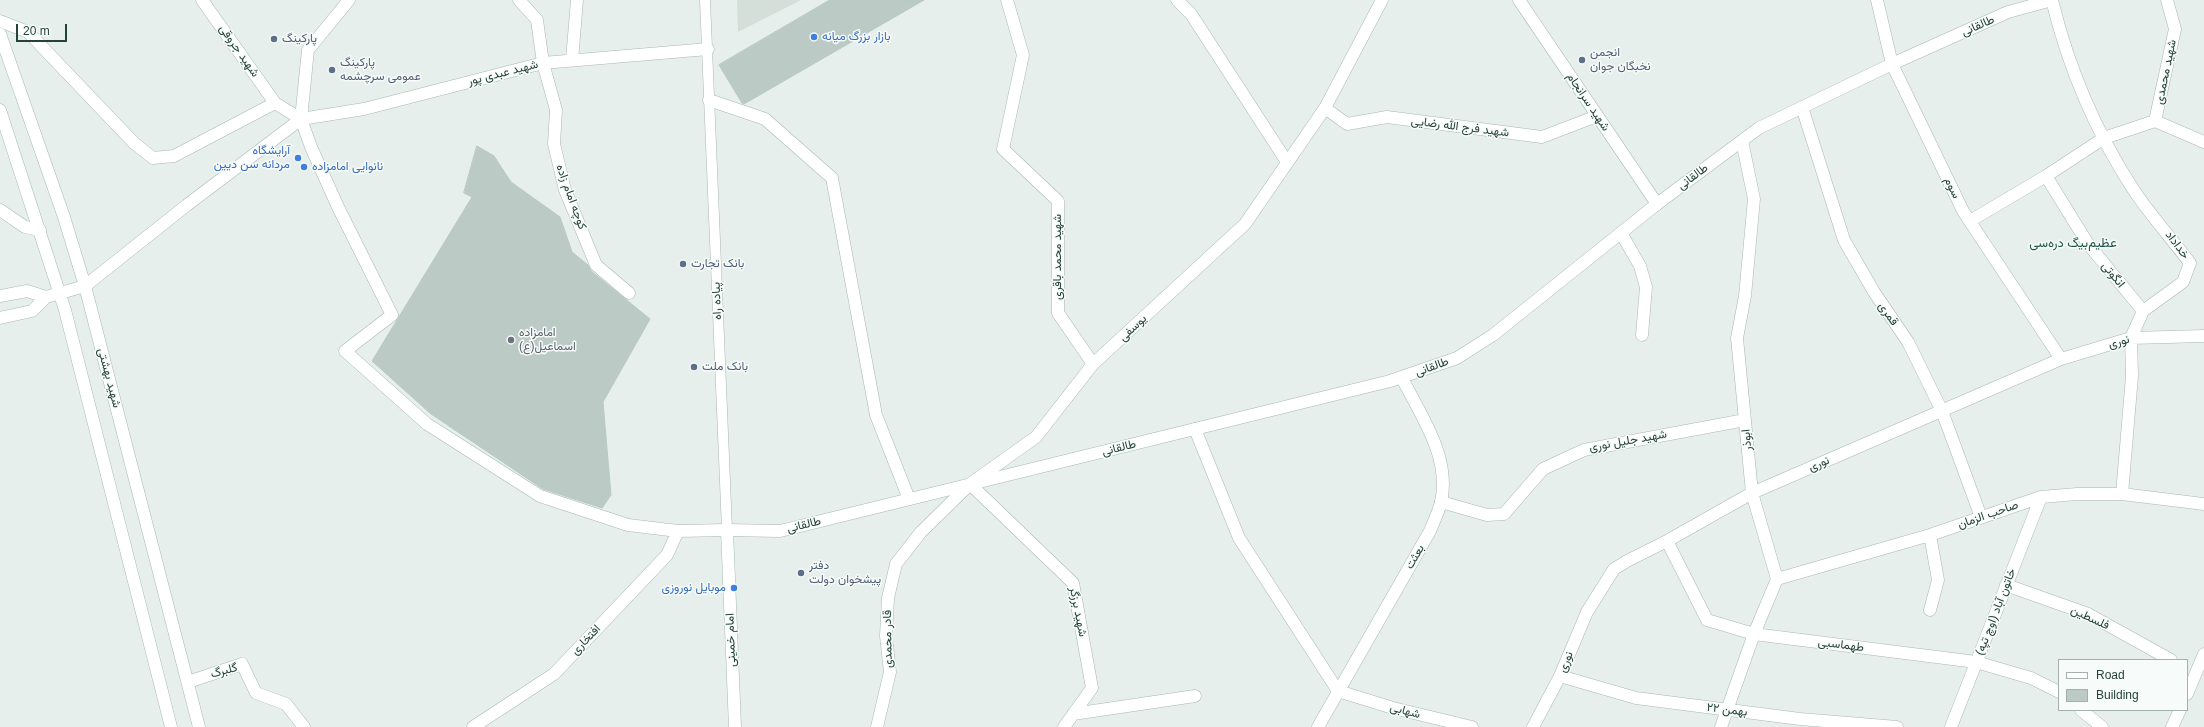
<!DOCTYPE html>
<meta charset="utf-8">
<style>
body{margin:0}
#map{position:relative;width:2204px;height:727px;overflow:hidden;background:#e6efeb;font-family:Helvetica,sans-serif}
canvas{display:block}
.legend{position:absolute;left:2058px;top:659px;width:130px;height:52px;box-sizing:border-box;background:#f7fbf9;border:1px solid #a3b1ad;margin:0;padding:5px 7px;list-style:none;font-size:12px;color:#24423a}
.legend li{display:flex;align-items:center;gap:8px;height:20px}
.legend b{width:20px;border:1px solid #a3b1ad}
.scale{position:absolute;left:16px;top:24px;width:51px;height:18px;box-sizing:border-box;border:2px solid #24423a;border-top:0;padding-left:5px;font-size:12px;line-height:14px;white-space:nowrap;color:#24423a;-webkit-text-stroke:3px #f7fbf9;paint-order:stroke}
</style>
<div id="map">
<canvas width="2204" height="727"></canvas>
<ul class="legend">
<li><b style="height:5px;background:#fff"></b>Road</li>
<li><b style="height:11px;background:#bbcac4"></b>Building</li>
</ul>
<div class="scale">20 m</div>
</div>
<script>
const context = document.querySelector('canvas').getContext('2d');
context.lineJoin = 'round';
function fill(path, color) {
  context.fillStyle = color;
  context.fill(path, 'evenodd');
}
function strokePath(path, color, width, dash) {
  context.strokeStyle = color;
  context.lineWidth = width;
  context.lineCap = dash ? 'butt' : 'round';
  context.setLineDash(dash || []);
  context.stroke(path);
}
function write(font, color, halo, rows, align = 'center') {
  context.font = font + ' Helvetica,Vazirmatn,sans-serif';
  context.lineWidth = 3;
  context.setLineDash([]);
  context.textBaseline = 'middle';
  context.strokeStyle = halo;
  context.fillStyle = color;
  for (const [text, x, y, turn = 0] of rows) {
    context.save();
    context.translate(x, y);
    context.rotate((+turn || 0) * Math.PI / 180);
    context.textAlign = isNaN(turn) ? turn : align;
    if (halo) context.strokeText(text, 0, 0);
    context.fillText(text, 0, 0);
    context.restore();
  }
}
fill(new Path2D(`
 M737 0H801L738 32Z`), '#d4dfda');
const building = new Path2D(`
 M830 0H924L744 104 742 103 719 65Z
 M477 146 494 156 511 182 560 217 572 252 588 265 591 271 650 319 603 402 611 495 602 508 543 489 431 414 372 361 472 197 464 193Z`);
fill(building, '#bbcac4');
strokePath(building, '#b8c9c2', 1);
const pedestrian = new Path2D(`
 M705 0 727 530`);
const minor = new Path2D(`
 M202 0 275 103 301 119
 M349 0 308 50 301 119 311 147 338 207 392 315 345 351 427 424 540 496 628 525 678 531 727 530
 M519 0 537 20 543 63 556 110 554 144 565 190 596 265 629 293
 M1007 0 1023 55 1003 149 1058 201V313L1093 364
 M1177 0 1191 14 1287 162
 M1877 0 1892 64 1963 211 2061 359
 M2052 0C2068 66 2096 132 2133 189 2150 215 2172 239 2190 263L2183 282 2143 311 2131 338 2132 376 2122 494
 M0 21 28 32 134 143 153 158 174 156 275 103
 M572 60 577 0
 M709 100 765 119 832 178 876 415 909 499
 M1802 107 1844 240 1874 292 1908 342 1942 411 1981 517
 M1325 108 1347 124 1387 117 1542 137 1597 116
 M2155 121 2175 29 2167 0
 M2046 176 2088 244 2143 311
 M0 210 25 227 40 230
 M1970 221 2046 176 2104 138 2155 121 2204 142
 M1621 233 1640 266 1646 287 1642 335
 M85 286 187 205 301 119 364 109 543 63 708 49
 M1195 429 1239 538 1338 691 1393 708 1472 727
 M970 484 1073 583 1092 688 1064 727
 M1441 502 1487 515 1504 514 1543 469 1584 450 1745 420
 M1667 541 1707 620 1754 634 1976 662 2031 678 2059 692
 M1777 579 1930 535 2041 497 2077 494H2122L2204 504
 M2006 585 2088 614 2171 660
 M1930 610 1938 580 1930 535
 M1560 676 1636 698 1800 719 1897 727
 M188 682 242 664 256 693 286 704 304 727
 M2081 710 2102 727
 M1073 714 1195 696
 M473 727 554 674 667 555 678 531
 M877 727 890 672 886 636 888 598 896 564 921 532 970 484 1036 437 1093 364 1245 224 1325 108 1382 0
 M1533 727 1560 676 1587 612 1614 569 1627 561 1667 541 1752 493 2061 359 2131 338 2204 336
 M1721 727 1754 634 1777 579 1752 493 1737 338 1745 296 1754 199 1742 141
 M1951 727 2041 497`);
const tertiary = new Path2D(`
 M727 530 780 531 1390 381 1457 358 1493 335 1657 204 1759 128 1892 64 2008 12 2052 0
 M1318 727 1430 531C1434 521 1439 511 1441 502 1451 457 1421 416 1402 378`);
const secondary = new Path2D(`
 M1519 0 1657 204
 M0 34 64 217 85 286 199 727
 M0 110 65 310 171 727
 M0 296 27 291 46 297
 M0 318 32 311 46 297 85 286
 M727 530 735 727
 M2187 694 2204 654
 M2172 727 2180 710`);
strokePath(pedestrian, '#a8b8b2', 11);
strokePath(minor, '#a8b8b2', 13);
strokePath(tertiary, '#a8b8b2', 13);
strokePath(secondary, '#a4bbb3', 13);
strokePath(pedestrian, '#fff', 10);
strokePath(minor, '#fff', 12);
strokePath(tertiary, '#fff', 12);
strokePath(secondary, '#fff', 12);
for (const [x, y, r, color] of [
 [814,37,4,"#3f7fe0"],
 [274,39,4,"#5c6f8a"],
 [1582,60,4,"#5c6f8a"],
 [332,70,4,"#5c6f8a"],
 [298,158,4,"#3f7fe0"],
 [304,167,4,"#3f7fe0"],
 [683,264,4,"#5c6f8a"],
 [511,340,4,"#6b7280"],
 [694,367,4,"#5c6f8a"],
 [801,573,4,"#5c6f8a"],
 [734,588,4,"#3f7fe0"]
]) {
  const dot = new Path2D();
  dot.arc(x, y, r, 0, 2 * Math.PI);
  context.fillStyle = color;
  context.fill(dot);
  strokePath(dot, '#f7fbf9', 1.5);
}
write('12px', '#24423a', '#f7fbf9', [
 ["طالقانی",1978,26,-24],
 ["شهید جروقی",239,51,55],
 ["شهید محمدی",2166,72,-78],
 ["شهید عبدی پور",503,73,-14],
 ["شهید سرانجام",1588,102,56],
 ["شهید فرج الله رضایی",1460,127,7],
 ["طالقانی",1693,177,-37],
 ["سوم",1952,188,64],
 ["کوچه امام زاده",571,197,70],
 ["خداداد",2177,245,53],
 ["شهید محمد باقری",1058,257,-90],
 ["انگوتی",2113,275,51],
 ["پیاده راه",717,301,-92],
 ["قمری",1888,314,55],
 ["یوسفی",1133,328,-43],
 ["نوری",2119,342,-15],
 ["طالقانی",1432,367,-20],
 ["شهید بهشتی",109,378,75],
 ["ابوذر",1747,440,-95],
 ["شهید جلیل نوری",1628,441,-10],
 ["طالقانی",1119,448,-14],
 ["نوری",1819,464,-23],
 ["صاحب الزمان",1988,515,-19],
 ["طالقانی",804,525,-14],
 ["بعثت",1415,557,-60],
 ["شهید برزگر",1078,612,79],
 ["خاتون آباد (اوچ تپه)",1996,612,-69],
 ["فلسطین",2090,618,25],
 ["قادر محمدی",888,639,-91],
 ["افتخاری",586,640,-46],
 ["امام خمینی",731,640,-92],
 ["طهماسبی",1841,645,7],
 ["نوری",1566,662,-68],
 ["گلبرگ",224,671,-15],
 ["۲۲ بهمن",1727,710,7],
 ["شهابی",1405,711,15]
]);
write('12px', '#366cbe', '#f7fbf9', [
 ["بازار بزرگ میانه",822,37],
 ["آرایشگاه",290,151,"right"],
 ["مردانه سن دیین",290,165,"right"],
 ["نانوایی امامزاده",312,167],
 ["موبایل نوروزی",726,588,"right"]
], 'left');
write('12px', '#4e5e75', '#f7fbf9', [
 ["پارکینگ",282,39],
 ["انجمن",1590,53],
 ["نخبگان جوان",1590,67],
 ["پارکینگ",340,63],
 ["عمومی سرچشمه",340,77],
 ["بانک تجارت",691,264],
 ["بانک ملت",702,367],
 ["دفتر",809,566],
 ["پیشخوان دولت",809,580]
], 'left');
write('12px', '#5b616d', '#f7fbf9', [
 ["امامزاده",519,333],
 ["اسماعیل(ع)",519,347]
], 'left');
write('13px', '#1f5548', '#f7fbf9', [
 ["عظیم‌بیگ دره‌سی",2073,243]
]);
</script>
